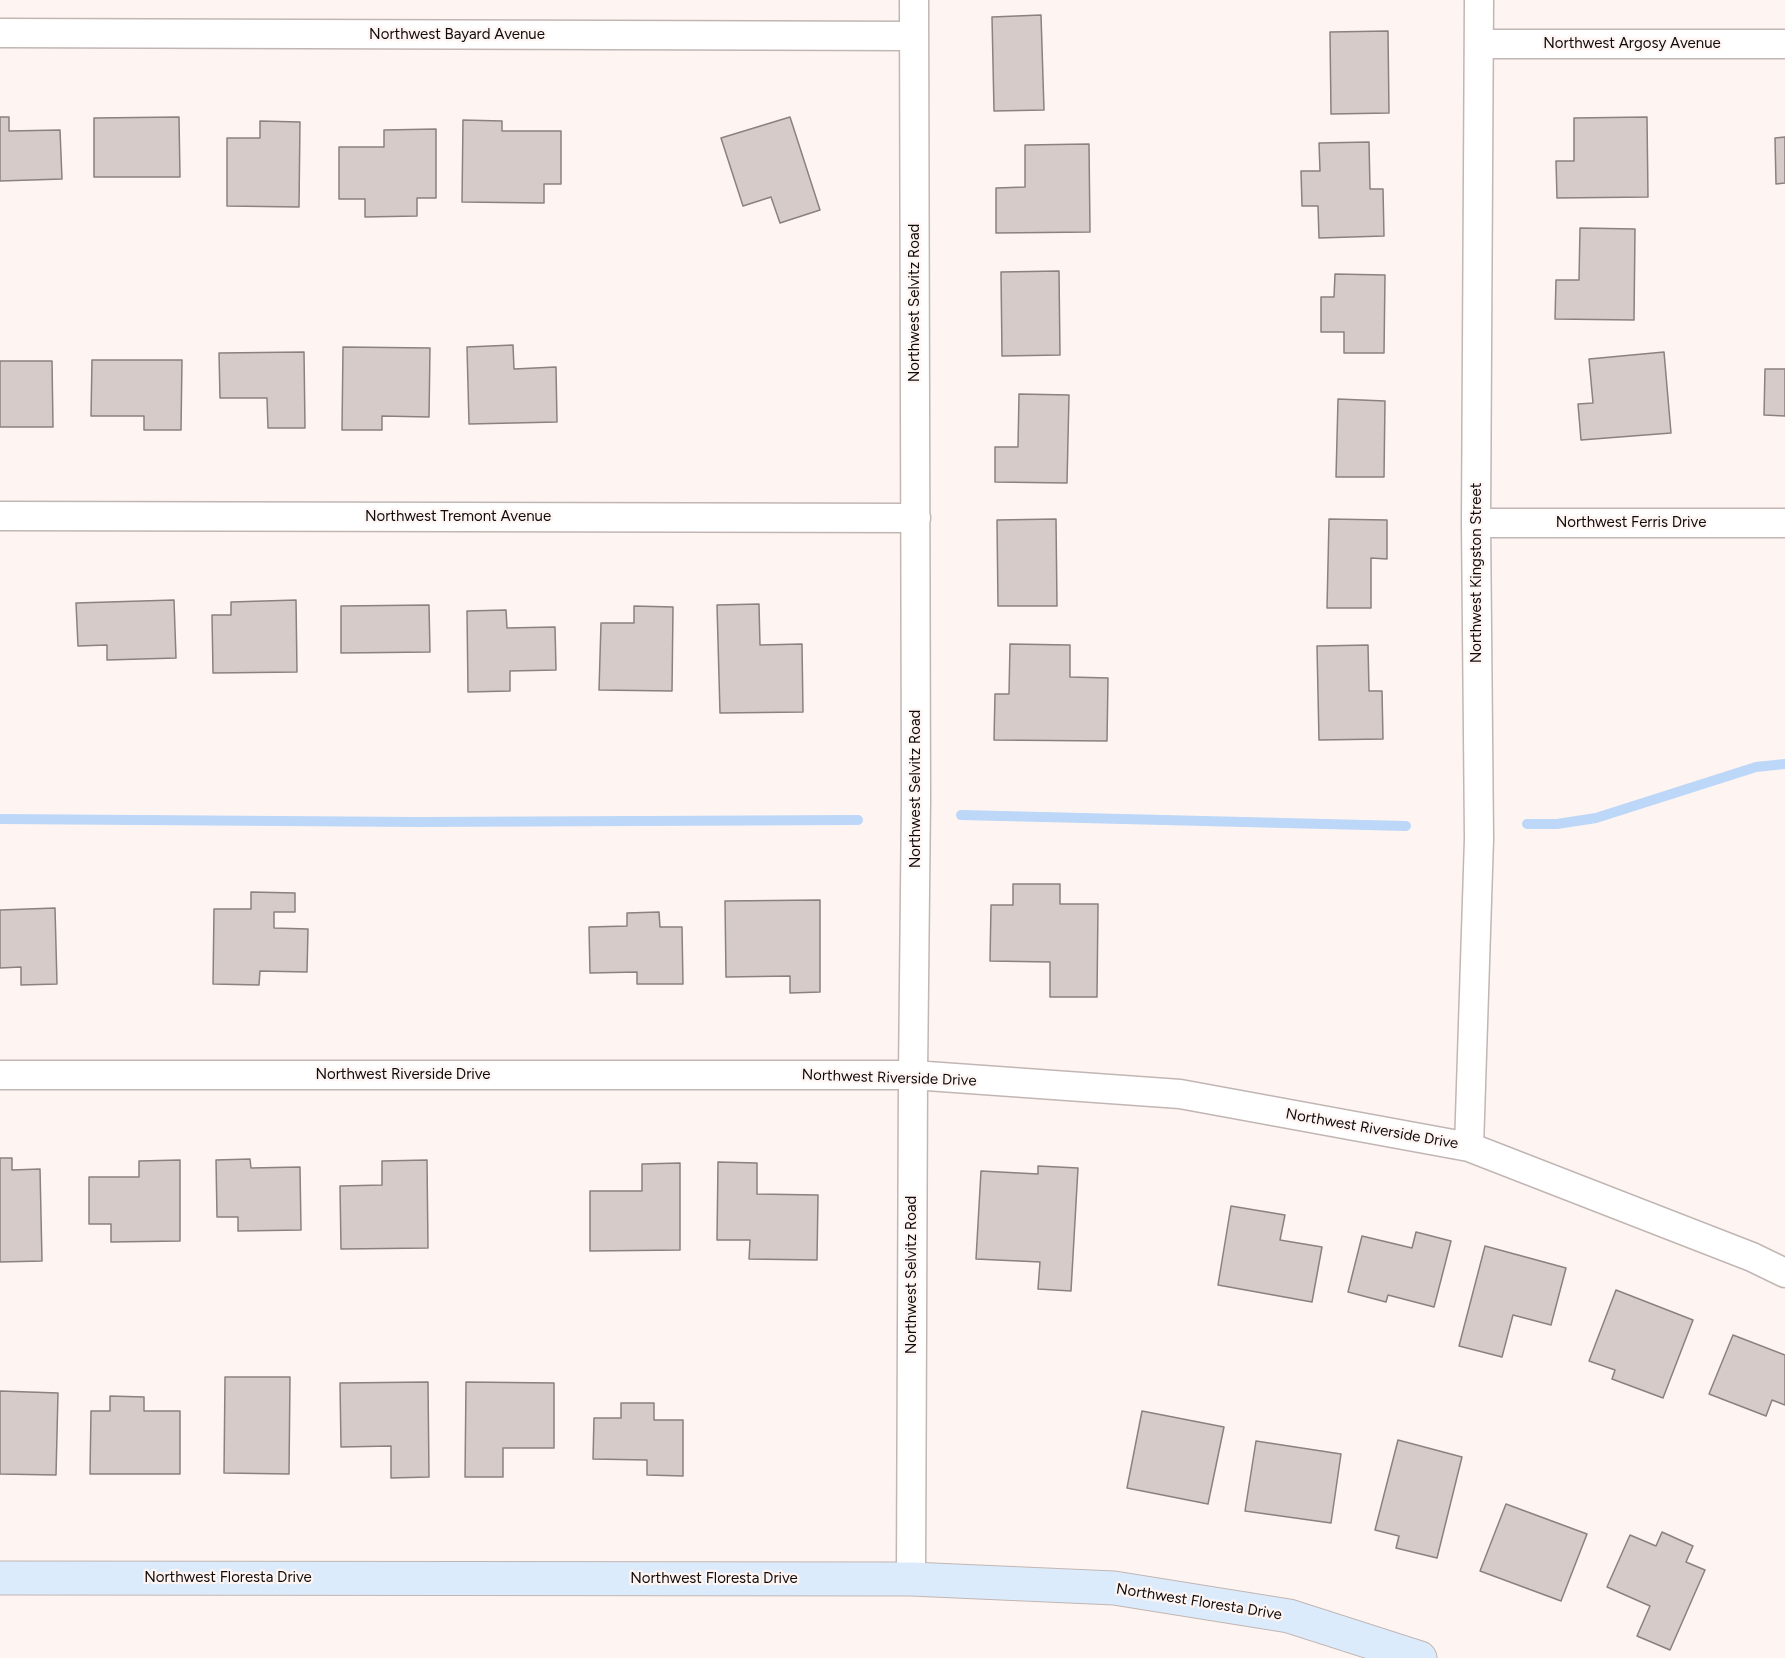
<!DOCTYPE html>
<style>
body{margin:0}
canvas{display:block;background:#fef5f2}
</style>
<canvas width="1785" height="1658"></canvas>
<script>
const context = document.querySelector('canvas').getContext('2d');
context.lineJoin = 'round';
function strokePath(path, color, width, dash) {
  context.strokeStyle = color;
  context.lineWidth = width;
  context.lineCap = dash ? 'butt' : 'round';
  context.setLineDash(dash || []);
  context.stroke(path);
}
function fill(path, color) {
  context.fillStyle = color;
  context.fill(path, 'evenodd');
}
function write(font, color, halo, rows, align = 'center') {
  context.font = font + ' Figtree,sans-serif';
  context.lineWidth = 4.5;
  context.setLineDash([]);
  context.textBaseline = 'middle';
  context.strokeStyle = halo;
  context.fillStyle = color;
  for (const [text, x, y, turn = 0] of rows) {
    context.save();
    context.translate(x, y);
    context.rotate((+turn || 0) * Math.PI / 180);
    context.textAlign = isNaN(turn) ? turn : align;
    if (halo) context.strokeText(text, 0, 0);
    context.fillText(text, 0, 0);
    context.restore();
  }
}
strokePath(new Path2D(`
 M961 815 1406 826
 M0 819 418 822 858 820
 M1527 824H1557L1596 818 1756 767 1785 764`), '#bcd7f7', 10);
const building = new Path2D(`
 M1041 15 1044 110 994 111 992 17Z
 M1388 31 1389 113 1331 114 1330 32Z
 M0 117H9V131L60 130 62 179 0 181Z
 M179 117 180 177H94V118Z
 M790 117 820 210 780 223 771 197 743 206 721 138Z
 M1647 117 1648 197 1557 198 1556 161H1574V118Z
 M463 120 502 121V131H561V184H544V203L462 202Z
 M260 121 300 122 299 207 227 206V138H260Z
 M436 129V198H417V216L365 217V199H339V147H384V130Z
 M1785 137V183L1776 184 1775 138Z
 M1369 142 1370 189H1383L1384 236 1319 238 1318 206H1302L1301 171H1320L1319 143Z
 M1089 144 1090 232 996 233V188L1025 187V145Z
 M1580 228 1635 229 1634 320 1555 319 1556 280H1579Z
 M1059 271 1060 355 1002 356 1001 272Z
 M1335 274 1385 275 1384 353H1344V332H1321V297H1334Z
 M513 345 514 369 556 367 557 422 469 424 467 347Z
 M343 347 430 348 429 417 382 416V430H342Z
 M304 352 305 428H268L267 398H220L219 353Z
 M1664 352 1671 433 1581 440 1578 404 1593 403 1589 359Z
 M92 360H182L181 430H144V416H91Z
 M0 361H52L53 427H0Z
 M1765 369H1785V416L1764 415Z
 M1019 394 1069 395 1067 483 995 482V447H1018Z
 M1338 399 1385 401 1384 477H1336Z
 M1056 519 1057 606H998L997 520Z
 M1329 519 1387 520V559L1371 558V608H1327Z
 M174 600 176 658 107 660V645L78 646 76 603Z
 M296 600 297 672 213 673 212 615H231V602Z
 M759 604 760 645 802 644 803 712 720 713 717 605Z
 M429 605 430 652 341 653V606Z
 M634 606 673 607 672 691 599 690 601 623H634Z
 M506 610 507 628 555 627 556 670 510 671V691L468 692 467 611Z
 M1010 644 1070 645V677L1108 678 1107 741 994 740 995 694H1009Z
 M1368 645 1369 691H1382L1383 739 1319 740 1317 646Z
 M1013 884H1060V904H1098L1097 997H1050V962L990 961 991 905H1013Z
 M251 892 295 893V912H274V928L308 929 307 972 260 971 259 985 213 984 214 909H251Z
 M820 900V992L790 993V976L726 977 725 901Z
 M55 908 57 984 21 985V967L0 968V910Z
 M659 912 660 927H682L683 984H637V972L590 973 589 927 627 926V913Z
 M0 1158H12V1170L40 1169 42 1261 0 1262Z
 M250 1159 251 1168 300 1167 301 1230 238 1231V1217H217L216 1160Z
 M180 1160V1241L111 1242V1224H89V1177H139V1161Z
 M427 1160 428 1248 341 1249 340 1186 382 1185V1161Z
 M718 1162 757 1163V1194L818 1195 817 1260 749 1259 750 1240H717Z
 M680 1163V1250L590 1251V1191H642V1164Z
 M1038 1166 1078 1168 1071 1291 1038 1289 1040 1262 976 1259 981 1171 1038 1174Z
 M1231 1206 1285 1215 1280 1240 1322 1247 1312 1302 1218 1285Z
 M1416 1232 1451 1241 1434 1307 1388 1295 1386 1302 1348 1292 1362 1236 1412 1248Z
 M1485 1246 1566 1268 1551 1325 1513 1315 1502 1357 1459 1346Z
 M1616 1290 1693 1320 1663 1398 1612 1379 1615 1370 1589 1361Z
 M1733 1335 1785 1355V1405L1772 1400 1766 1416 1709 1394Z
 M225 1377H290L289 1474 224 1473Z
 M428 1382 429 1477 391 1478V1446L341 1447 340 1383Z
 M466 1382 554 1383V1448H503V1477H465Z
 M0 1391 58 1393 56 1475 0 1474Z
 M110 1396 144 1397V1411H180V1474H90L91 1411H110Z
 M621 1403H654V1420H683V1476L647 1475V1460L593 1459 594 1418H621Z
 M1142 1411 1224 1427 1208 1504 1127 1488Z
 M1398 1440 1462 1457 1437 1558 1396 1548 1399 1536 1375 1530Z
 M1256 1441 1341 1454 1331 1523 1245 1511Z
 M1506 1504 1587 1534 1561 1601 1480 1571Z
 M1662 1532 1693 1546 1686 1562 1705 1570 1670 1650 1637 1636 1650 1606 1607 1587 1630 1535 1656 1546Z`);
fill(building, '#d6cbc8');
strokePath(building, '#8b817e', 1.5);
const street = new Path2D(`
 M0 33 913 36
 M1479 44H1785
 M0 516 916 518
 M1476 523H1785
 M0 1075H913L1180 1094 1469 1147 1752 1257 1785 1273
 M1469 1147 1479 839 1476 523 1479 0
 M911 1579 913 1075 916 799 914 0`);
const secondary = new Path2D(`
 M0 1578 911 1579 1114 1588 1289 1616 1420 1658`);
strokePath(street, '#c1b6b3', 31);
strokePath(secondary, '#c1b6b3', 35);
strokePath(street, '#fff', 28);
strokePath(secondary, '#dcebfb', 33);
write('15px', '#0f0b0b', '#fef5f2', [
 ["Northwest Bayard Avenue",457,35],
 ["Northwest Argosy Avenue",1632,44],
 ["Northwest Selvitz Road",915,303,-90],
 ["Northwest Tremont Avenue",458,517],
 ["Northwest Ferris Drive",1631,523],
 ["Northwest Kingston Street",1477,573,-90],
 ["Northwest Selvitz Road",916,789,-90],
 ["Northwest Riverside Drive",403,1075],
 ["Northwest Riverside Drive",889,1078,2],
 ["Northwest Riverside Drive",1372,1129,10],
 ["Northwest Selvitz Road",912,1275,-90],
 ["Northwest Floresta Drive",228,1578],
 ["Northwest Floresta Drive",714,1579],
 ["Northwest Floresta Drive",1199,1602,9]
]);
</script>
